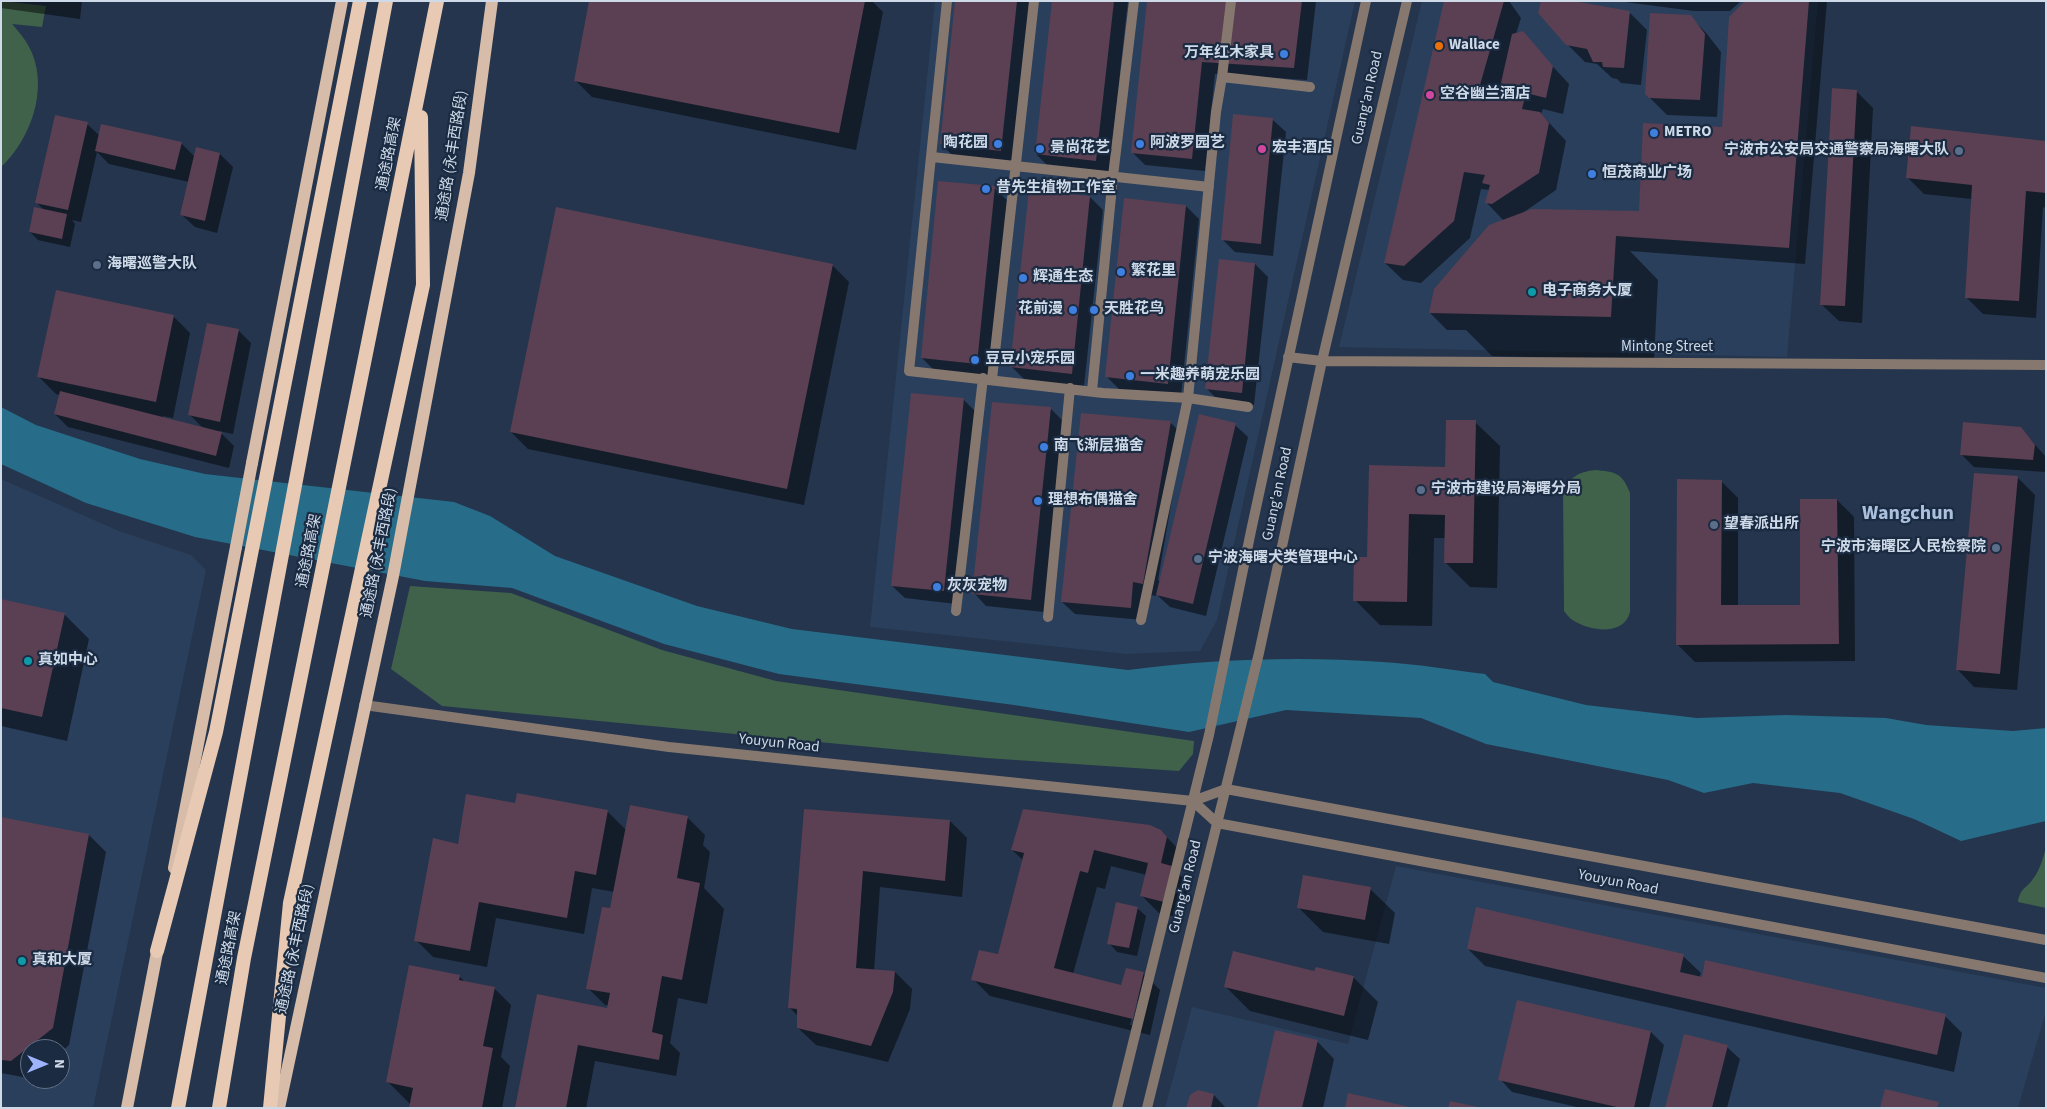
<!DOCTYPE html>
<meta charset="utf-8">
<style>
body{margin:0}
#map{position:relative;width:2047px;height:1109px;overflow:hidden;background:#24354d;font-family:"Source Sans 3",sans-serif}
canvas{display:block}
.frame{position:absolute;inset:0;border:2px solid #cfdae9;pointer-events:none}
.north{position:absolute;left:20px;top:1039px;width:50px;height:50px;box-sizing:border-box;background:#1a2b42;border:1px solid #627185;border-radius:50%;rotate:90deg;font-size:14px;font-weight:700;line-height:20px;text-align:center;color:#cfdae9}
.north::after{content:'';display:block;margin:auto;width:18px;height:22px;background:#9fb3fd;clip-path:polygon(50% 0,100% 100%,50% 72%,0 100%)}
</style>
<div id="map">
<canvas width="2047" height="1109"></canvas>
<div class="frame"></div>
<div class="north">N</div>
</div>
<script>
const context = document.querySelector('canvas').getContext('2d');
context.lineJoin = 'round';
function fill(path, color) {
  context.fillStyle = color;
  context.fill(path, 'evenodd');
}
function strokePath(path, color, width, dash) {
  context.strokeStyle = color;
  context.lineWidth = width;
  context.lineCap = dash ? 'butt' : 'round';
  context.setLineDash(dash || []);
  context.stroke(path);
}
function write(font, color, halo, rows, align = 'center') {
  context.font = font + ' "Source Sans 3","Noto Sans SC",sans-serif';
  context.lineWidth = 4.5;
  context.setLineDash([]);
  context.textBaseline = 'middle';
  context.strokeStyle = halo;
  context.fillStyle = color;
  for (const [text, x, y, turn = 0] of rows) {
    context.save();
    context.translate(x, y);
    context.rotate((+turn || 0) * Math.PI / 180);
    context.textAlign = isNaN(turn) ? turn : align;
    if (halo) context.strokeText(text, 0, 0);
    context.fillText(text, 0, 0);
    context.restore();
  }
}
fill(new Path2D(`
 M935 1H1355L1217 620 1200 651 1126 654 870 627Z
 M1422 1H1818L1787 357 1339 347Z
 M1 479 119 531 191 555 206 570 93 1108H1ZM30 1049H60V1079H30Z
 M1396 866 2046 988V1011L2018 1108H1165L1192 1007 1348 1044Z`), '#293f5c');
fill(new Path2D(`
 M1 1 46 6 42 27 12 24C20 33 27 41 32 53 48 91 30 140 1 167Z
 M1595 470C1615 472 1622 472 1630 493V612C1624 636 1592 631 1576 622 1571 620 1567 615 1564 611L1563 491C1571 476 1579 472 1595 470Z
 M410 586 511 593 662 650 776 681 1194 741 1193 754 1179 771 986 758 442 706 391 669Z
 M2046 848V908L2018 902C2020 888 2026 889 2033 879 2040 870 2043 858 2046 848Z`), '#40614a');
fill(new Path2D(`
 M1 407 36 425 140 459 205 474 454 502 490 516 555 556 697 606 792 629 1128 670C1212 659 1299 656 1383 662 1417 664 1451 670 1485 674L1493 682 1586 705 1697 718 1786 715 1886 718 1926 725 2013 731 2046 728V821L1961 841 1914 819 1840 793 1753 783 1704 793 1668 780 1486 744 1421 718 1286 710 1189 732 1014 705 779 674 664 644 512 588 425 581 195 537 86 503 1 464Z`), '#276c89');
fill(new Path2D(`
 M1 1H82L80 19 1 8Z
 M591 1H872L883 12 856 150 592 97 575 80Z
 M957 1H1031L1013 163 954 157 941 144Z
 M1053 1H1128L1109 173 1049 167 1036 154Z
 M1148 1H1316L1307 80 1215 74 1205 171 1145 165 1132 152Z
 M1445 1H1509L1521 18 1516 34 1522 33 1569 84 1563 114 1543 109 1541 114 1566 141 1556 190 1521 214 1640 212 1723 128 1747 1H1827L1805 264 1630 251 1658 280 1654 360 1492 356 1466 330H1447L1430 313 1504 221 1486 202 1489 190 1481 189 1470 238 1421 283 1403 280 1385 263Z
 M1617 1H1741L1730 11H1694Z
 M1630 13 1647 30 1641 85 1621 83 1617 79 1612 78 1597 64 1585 62 1567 44Z
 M1690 16 1707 34 1721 52 1717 117 1667 115 1650 98Z
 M1856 91 1873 108 1862 323 1839 321 1821 304Z
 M1273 120 1286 132 1273 256 1235 252 1222 239Z
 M87 124 100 136 181 143 195 157 197 149 220 154 233 167 217 233 195 227 182 215 189 182 109 164 97 152 81 222 72 220 75 224 70 247 38 240 30 232 45 211 37 203Z
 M2046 142V208L2043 207 2036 318 1983 314 1966 297 1972 199 1924 194 1907 177Z
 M994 188 1007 200 990 376 935 371 922 358Z
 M1090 197 1103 210 1084 386 1025 380 1012 367Z
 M1186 206 1199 219 1181 396 1120 390 1107 377Z
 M1220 260 1255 264 1268 277 1254 405 1219 401 1206 388Z
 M832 265 849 282 804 505 528 449 511 432Z
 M173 316 190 333 173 418 163 416V418L204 429 189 414 239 331 251 343 233 434 219 431 234 446 229 468 68 427 55 414 60 395 56 394 39 377Z
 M963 399 976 412 956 604 905 598 892 586Z
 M1051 409 1063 421 1044 612 986 606 974 593Z
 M1170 422 1183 435 1158 580 1160 581 1235 425 1248 437 1206 616 1170 607 1156 594V596L1146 594 1143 620 1075 614 1062 602Z
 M1475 422 1500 446 1497 588 1470 587 1445 562V538H1434L1432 626 1380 625 1355 600 1368 558 1446 468Z
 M2020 428 2046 457 2045 472 1974 467 1961 454Z
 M2018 478 2035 495 2017 690 1974 687 1957 669Z
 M1721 481 1738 498V607L1802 606 1837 500 1854 517 1855 661 1695 662 1678 645Z
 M1 601 64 614 89 639 67 741 1 726Z
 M516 804 607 811 626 830 688 818 705 835 703 845 710 852 704 888 724 909 707 1004 678 998 670 1043 680 1053 676 1076 595 1061 586 1108H516L608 1009 609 1006 605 1005 588 988 615 892 592 888 584 934 496 918 487 967 433 957 416 940 459 845Z
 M805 810 950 821 967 838 962 897 880 887 874 971 895 972 912 989 910 1009 888 1062 816 1045 798 1028 799 1017 790 1008Z
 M1 819 89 835 106 852 69 1045 60 1053V1049H30V1077L28 1078 1 1073Z
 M1161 831 1178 849 1179 874 1189 884 1181 918 1159 913 1142 896 1147 875 1111 866 1105 889 1097 887 1073 974 1122 986 1143 973 1160 990 1150 1035 990 996 973 979 998 956 1024 861 1012 850ZM1136 1001H1138L1132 1025H1130Z
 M1370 889 1395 913 1389 944 1323 932 1298 907Z
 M1137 908 1146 916 1137 956 1117 952 1109 943Z
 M1468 949 1683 956 1701 973 1699 978 1945 1016 1962 1033 1954 1072 1485 966Z
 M1315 973 1353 977 1378 1002 1368 1040 1250 1011 1225 986Z
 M459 976 466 983 494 988 511 1005 501 1057 510 1066 502 1108H410L411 1105 388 1082Z
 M1518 1001 1651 1032 1664 1045 1649 1108H1581L1512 1092 1500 1079Z
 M1317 1041 1334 1059 1323 1108H1259Z
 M1727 1047 1740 1059 1727 1108H1666Z
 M1198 1092 1214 1095 1226 1108H1188Z`), '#0007');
fill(new Path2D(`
 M589 1H865L839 133 574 81Z
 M955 1H1017L1001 151 940 144Z
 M1052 1H1114L1096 161 1035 154Z
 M1147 1H1302L1294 68 1202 62 1192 159 1131 153Z
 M1444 1H1504L1478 92 1498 96 1512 34 1523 31 1553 66 1546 98 1526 93 1522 109 1540 112 1549 123 1539 173 1492 204 1485 203 1490 185 1482 183 1485 175 1464 172 1454 221 1404 266 1384 263Z
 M1541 1H1573L1630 11 1624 68 1603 67 1602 62H1593L1587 49 1566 45 1538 13Z
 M1745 1H1809L1789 248 1616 236 1611 317 1429 313 1434 289 1489 225 1532 209 1639 211 1643 123 1722 127 1729 17Z
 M1650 13 1691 15 1705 34 1700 100 1649 98 1645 94Z
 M1832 88 1857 90 1845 306 1820 305Z
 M1233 114 1273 118 1261 244 1221 240Z
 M55 115 88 122 68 210 35 203Z
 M101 124 182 142 175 170 95 151Z
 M1911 126 2046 141V193L2026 191 2019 301 1965 298 1972 185 1906 178Z
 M196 147 220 153 205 221 180 215Z
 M938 181 995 186 977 364 921 358Z
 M1029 190 1090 196 1072 374 1010 367Z
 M1124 198 1186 205 1168 384 1105 377Z
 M34 207 67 214 62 239 29 232Z
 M556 207 833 264 787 489 510 432Z
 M1219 259 1255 263 1242 393 1205 389Z
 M56 290 174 315 156 402 37 377Z
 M207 323 239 329 220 422 188 415Z
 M60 391 222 432 216 456 54 414Z
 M911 393 964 398 944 591 891 586Z
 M992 402 1051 407 1031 600 972 594Z
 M1081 413 1171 421 1143 584 1133 582 1131 608 1061 602Z
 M1199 414 1236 423 1193 604 1156 595Z
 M1446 420H1476L1473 563H1444L1445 515 1409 514 1407 602 1353 601 1354 557H1367L1369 465 1445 467Z
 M1963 422 2021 427 2035 445 2033 460 1960 455Z
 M1974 473 2018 476 2000 674 1956 670Z
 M1677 479 1722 480 1721 605H1800V499H1837L1839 644 1676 645Z
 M1 599 65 613 42 717 1 708Z
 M517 793 608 810 596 875 575 871 567 918 479 902 470 951 414 941 433 838 458 844 466 794 515 803Z
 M630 805 688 816 677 878 700 883 682 980 662 976 652 1032 663 1035 659 1060 578 1045 566 1108H515L537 994 607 1008 610 993 586 989 602 907 610 908Z
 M804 809 950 820 945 881 863 871 856 968 895 971 893 992 871 1046 797 1028V1009L788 1008Z
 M1023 809 1150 825 1161 830 1167 837 1161 863 1172 866 1164 902 1140 896 1148 863 1094 850 1088 873 1080 871 1054 968 1121 985 1126 968 1144 972 1133 1019 971 980 979 950 998 954 1024 853 1011 850Z
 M1 817 89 834 53 1028 11 1061 1 1060Z
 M1303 875 1371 887 1365 920 1297 908Z
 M1116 902 1138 907 1129 948 1107 944Z
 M1476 907 1684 954 1680 972 1702 977 1705 960 1946 1014 1937 1055 1467 949Z
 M1233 951 1314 971 1316 967 1354 976 1344 1016 1224 987Z
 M409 965 460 975 459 980 495 987 483 1046 493 1048 482 1108H409L413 1088 386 1082Z
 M1517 1000 1651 1031 1634 1108H1621L1498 1080Z
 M1275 1030 1318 1040 1302 1108H1257Z
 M1684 1034 1728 1045 1712 1108H1665Z
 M1885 1089 1939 1102 1937 1108H1880Z
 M1198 1090 1214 1094 1211 1108H1186L1190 1095Z
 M1348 1093 1410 1107V1108H1345Z
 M1450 1101 1478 1107V1108H1448Z`), '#5b3f52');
strokePath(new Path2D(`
 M947 1 909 371 1103 393 1188 398 1248 407
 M1222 77 1231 1
 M932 157 1209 187
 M992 379 1034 1
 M1092 391 1113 176 1134 1
 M956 611 983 378
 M1048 617 1070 388
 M1141 620 1188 398 1216 112 1222 77 1310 87`), '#86786f', 10);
strokePath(new Path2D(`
 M1288 357 1322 361 2046 365
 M364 705 669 747 1193 801 1226 789 2046 940
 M1193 801 1217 823 2046 978
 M1117 1108 1209 735 1251 531 1366 1
 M1147 1108 1259 653 1322 361 1407 1`), '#86786f', 10);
strokePath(new Path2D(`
 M252 463 342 1
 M174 868 236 547
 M127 1108 159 942
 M279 1108 393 576 469 173 492 1`), '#d7bca9', 12);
strokePath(new Path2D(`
 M157 951 216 732 360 1
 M219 1108 244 958 437 1
 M270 1108 290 903 423 285 421 117`), '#e7c9b4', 14);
strokePath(new Path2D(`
 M236 547 252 463`), '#d7bca9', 12);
strokePath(new Path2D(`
 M178 1108 386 1`), '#e7c9b4', 14);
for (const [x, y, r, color] of [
 [1439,46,5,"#e8710a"],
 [1284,54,5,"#3f7fe0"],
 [1430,95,5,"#d1479c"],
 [1654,133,5,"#3f7fe0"],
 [998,144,5,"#3f7fe0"],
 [1140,144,5,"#3f7fe0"],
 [1040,149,5,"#3f7fe0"],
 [1262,149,5,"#d1479c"],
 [1959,151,5,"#5c6f8a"],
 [1592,174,5,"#3f7fe0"],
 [986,189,5,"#3f7fe0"],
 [97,265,5,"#5c6f8a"],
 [1121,272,5,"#3f7fe0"],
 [1023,278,5,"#3f7fe0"],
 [1532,292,5,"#0f9aa8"],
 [1073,310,5,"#3f7fe0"],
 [1094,310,5,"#3f7fe0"],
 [975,360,5,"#3f7fe0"],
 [1130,376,5,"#3f7fe0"],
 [1044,447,5,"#3f7fe0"],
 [1421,490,5,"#5c6f8a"],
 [1038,501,5,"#3f7fe0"],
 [1714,525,5,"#5c6f8a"],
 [1996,548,5,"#5c6f8a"],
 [1198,559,5,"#5c6f8a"],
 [937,587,5,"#3f7fe0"],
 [28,661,5,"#0f9aa8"],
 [22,961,5,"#0f9aa8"]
]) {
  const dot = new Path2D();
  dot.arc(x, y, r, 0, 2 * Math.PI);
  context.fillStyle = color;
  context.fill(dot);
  strokePath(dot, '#1a2b42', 2);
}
write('bold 15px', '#cfdae9', '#1a2b42', [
 ["Wallace",1449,46],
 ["万年红木家具",1274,54,"right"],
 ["空谷幽兰酒店",1440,95],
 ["METRO",1664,133],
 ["陶花园",988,144,"right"],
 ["阿波罗园艺",1150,144],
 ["景尚花艺",1050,149],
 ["宏丰酒店",1272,149],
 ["宁波市公安局交通警察局海曙大队",1949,151,"right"],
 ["恒茂商业广场",1602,174],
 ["昔先生植物工作室",996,189],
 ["海曙巡警大队",107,265],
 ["繁花里",1131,272],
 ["辉通生态",1033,278],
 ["电子商务大厦",1542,292],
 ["花前漫",1063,310,"right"],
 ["天胜花鸟",1104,310],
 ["豆豆小宠乐园",985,360],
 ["一米趣养萌宠乐园",1140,376],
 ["南飞渐层猫舍",1054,447],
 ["宁波市建设局海曙分局",1431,490],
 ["理想布偶猫舍",1048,501],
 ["望春派出所",1724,525],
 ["宁波市海曙区人民检察院",1986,548,"right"],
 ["宁波海曙犬类管理中心",1208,559],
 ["灰灰宠物",947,587],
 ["真如中心",38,661],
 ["真和大厦",32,961]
], 'left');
write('15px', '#cfdae9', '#1a2b42', [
 ["Guang'an Road",1368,98,-77],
 ["通途路高架",390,154,-79],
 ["通途路 (永丰西路段)",453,156,-81],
 ["Mintong Street",1667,348],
 ["Guang'an Road",1278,494,-78],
 ["通途路高架",310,551,-79],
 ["通途路 (永丰西路段)",380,553,-79],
 ["Youyun Road",779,744,6],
 ["Youyun Road",1618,883,11],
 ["Guang'an Road",1186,887,-76],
 ["通途路高架",230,948,-79],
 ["通途路 (永丰西路段)",296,949,-78]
]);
write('bold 20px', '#aac0dd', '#1a2b42', [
 ["Wangchun",1908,515]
]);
</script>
